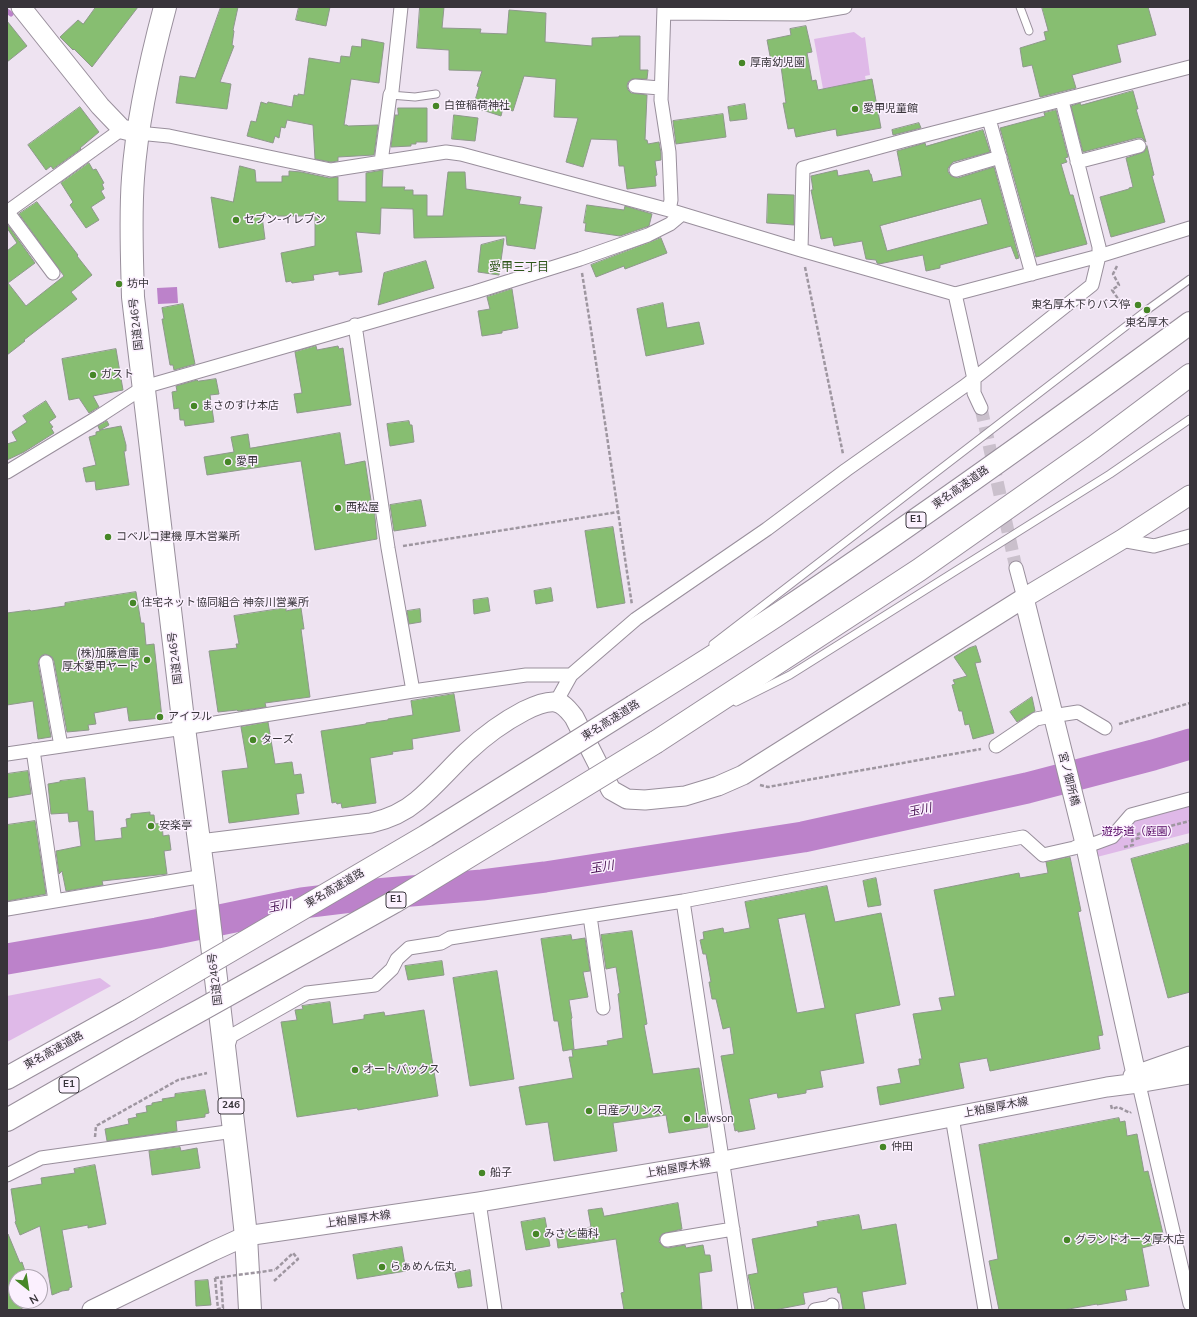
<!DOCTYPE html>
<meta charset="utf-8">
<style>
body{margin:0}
#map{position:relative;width:1197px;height:1317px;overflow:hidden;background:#eee3f1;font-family:"Nunito Sans",sans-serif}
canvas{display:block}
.frame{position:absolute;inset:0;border:8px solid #38343a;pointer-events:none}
.north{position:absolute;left:8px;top:1269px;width:40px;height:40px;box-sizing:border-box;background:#fbf0fe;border:1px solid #ada5b0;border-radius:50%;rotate:150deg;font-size:11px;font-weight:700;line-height:16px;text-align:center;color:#38343a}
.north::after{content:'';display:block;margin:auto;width:14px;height:18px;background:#468627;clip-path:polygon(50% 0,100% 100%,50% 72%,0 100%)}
</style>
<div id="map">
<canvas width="1197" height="1317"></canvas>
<div class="frame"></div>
<div class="north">N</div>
</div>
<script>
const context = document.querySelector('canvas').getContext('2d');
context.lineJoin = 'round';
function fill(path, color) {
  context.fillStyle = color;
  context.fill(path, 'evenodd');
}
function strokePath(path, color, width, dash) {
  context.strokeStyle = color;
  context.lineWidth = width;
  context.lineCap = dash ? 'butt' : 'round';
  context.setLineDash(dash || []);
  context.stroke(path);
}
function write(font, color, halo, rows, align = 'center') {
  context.font = font + ' "Nunito Sans","Noto Sans JP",sans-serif';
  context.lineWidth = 3;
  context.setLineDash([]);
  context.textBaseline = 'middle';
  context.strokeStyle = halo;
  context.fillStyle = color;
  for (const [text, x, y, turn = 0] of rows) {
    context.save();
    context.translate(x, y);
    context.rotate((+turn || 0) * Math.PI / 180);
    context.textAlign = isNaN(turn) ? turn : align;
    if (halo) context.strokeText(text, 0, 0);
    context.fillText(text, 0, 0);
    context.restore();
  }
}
fill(new Path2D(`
 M854 32 862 38 865 37 870 75 865 76 866 81 823 89 814 39Z
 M1190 806V833L1097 857 1095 846 1128 822Z
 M100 978 111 986 7 1042V996Z`), '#dfb9e8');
fill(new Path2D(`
 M177 287 178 303 158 304 157 288Z`), '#bc82ca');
strokePath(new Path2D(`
 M7 11 11 14`), '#bc82ca', 5);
strokePath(new Path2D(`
 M7 959 157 933 302 903 376 894 482 885 545 877 803 837 1027 788 1153 755 1190 744`), '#bc82ca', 31);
const building = new Path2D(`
 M96 7H138L92 67 74 49 73 50 60 37 78 20 83 24Z
 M221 7H238L233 30 234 31 232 45 234 46 220 82 231 84 227 109 176 103 180 76 195 78Z
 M299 7H330L326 26 296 20Z
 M420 7H444L442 28 481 29 480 33 507 34 509 10 546 13 545 42 592 46V38L619 37V36H640V70H648L647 79H632L628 82 627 86 628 90 631 93 647 95 645 140H647L648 144 659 142 661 153V160L655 161 657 175 655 176 656 186 627 189 624 166H619L617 140 591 139 583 167 566 162 578 118 554 117 556 79 524 76 513 111 503 108 501 116 473 107 479 87 477 86 482 71 449 70V50L417 48Z
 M1042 7H1148L1156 35 1117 45 1121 62 1072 75 1076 88 1040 97 1032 65 1023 67 1020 48 1046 40 1044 32 1048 31Z
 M7 21 27 46 7 62Z
 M806 26 812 52 807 53 812 81 816 80 818 90 872 79 881 128 837 136 836 129 796 137 794 128 788 129 783 103H786L780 59 771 61 767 40 791 35 790 29Z
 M362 39 384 43 379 83 351 79 344 125H347L348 126 378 125 374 155 338 157V161L331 162 315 159 313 125 287 120 285 128 281 127 279 138 275 136 273 143 247 136 251 121 256 122 261 102 267 104 268 102 292 107 294 95 298 96V94L304 95 309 58 340 63 341 56 350 57 352 46 361 47Z
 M1133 91 1138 109H1136L1146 142 1142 138H1137L1083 152 1071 106 1080 103 1081 105Z
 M745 104 747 119 730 121 728 107Z
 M80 107 99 132 80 148 81 149 53 169 51 166 46 170 28 145Z
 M398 108H427V142H416V144H411V146L391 147 395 115H398Z
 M1056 110 1068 157 1065 158 1067 162 1061 164 1070 195H1073L1087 244 1036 257 1000 128 1045 116 1044 113Z
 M723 114 726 137 676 144 673 121Z
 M454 115 478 118 475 141 452 139Z
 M919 123 921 128 893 135 892 130Z
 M983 130 990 152 953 162 948 168V172L951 176 958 178 994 167 1019 258 1016 259 1011 246 940 265V268L926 271 923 255 879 264 877 263 876 260 866 259 862 241 834 246 832 237 821 239 811 190H813L811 176 837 170 838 176 869 170 870 174H871L873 182 902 176 897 151 925 143 926 146ZM981 199 988 224 887 251 880 226Z
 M1147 146 1154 175 1152 176 1165 222 1111 237 1100 197 1129 189V188L1133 187 1126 158 1144 152Z
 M89 163 93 170 96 169 104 183 102 184 104 189 101 191 105 198 91 207 99 220 86 228 70 205 73 202 61 183Z
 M240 166 255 170 256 182H282V176H289V171L301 172 329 178 338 177V201L366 202V173L383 170 382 187H405L404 190H413V195H427V216H443L448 172H465L466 189 521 197 519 204 542 207 535 249 507 245 506 236 414 238 413 209 381 208 380 234 356 232 362 272 339 275V271L313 275 314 280 292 283 291 281 286 282 281 253 315 246V216H262L265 239 219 248 211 197 233 202Z
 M768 194 794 195V225L767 223Z
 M37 202 78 255 77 256 92 275 71 292 77 299 24 340 25 341 7 355V251L17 243 7 228V224L35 263 8 283 26 306 64 276 19 214Z
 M587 205 624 210 625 206 652 214 649 226 620 236 585 231 586 223H584Z
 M661 238 667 253 625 269 624 266 596 277 591 265Z
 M504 239 499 275 478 272 481 245Z
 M426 261 434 288 378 305 384 273Z
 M512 289 518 328 502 331V333L482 336 478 311 490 309 487 297Z
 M663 303 667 328 699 322 704 344 646 356 637 309Z
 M183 304 195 364 174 370 173 365H170L162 319H164L162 308Z
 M316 346 317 350 338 346 339 349 343 348 351 405 297 413 294 394 302 393 295 352Z
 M116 349 123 390 93 396 99 407 89 413 79 398 69 400 62 359Z
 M216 379 219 394 210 395 214 422 185 426 184 420H180L179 408 174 409 172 392 177 391 176 386 197 380 198 381Z
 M46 401 56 417 49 422 53 427 51 428 54 433 24 452 7 460V444L17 441 12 432 27 422 23 416Z
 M107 421 109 425 100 430 121 426 126 445V451H124L129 485 96 490 95 481 86 482 83 468 96 465 89 437 96 435V432L100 431 98 426Z
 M409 421 410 425H412L414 442 390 446 387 424Z
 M340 433 345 465 365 461 372 507H374L377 539 315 550 301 461 207 475 204 457 234 452 231 437 248 434 250 448Z
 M421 500 426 526 394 531 390 505Z
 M613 527 625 603 597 608 585 531Z
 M551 588 553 601 536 604 534 591Z
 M136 592 141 623H144L146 645 154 644 162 718 129 721 127 707 94 713 96 724 88 725 89 730 67 732 54 661 52 657 45 654 41 656 38 663 51 737 38 739 33 701 7 705V613L30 610 31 611 65 606V603Z
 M488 598 490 611 474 614 473 600Z
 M286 608V611L301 608 304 629H301L310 697 265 703 266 707 238 711 237 710 218 712 209 651 237 648 236 644H239L234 616Z
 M420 609 421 622 409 624 407 611Z
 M976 646 981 662 975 663 994 733 973 739 969 724 965 725 962 711H959L952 685 955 684 953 680 967 676 954 657 969 648Z
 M454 694 460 731 412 739 413 749 392 752 393 754 370 758 376 803 342 808 341 803 337 804 336 802 332 803 321 731 366 724V723L388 720V719L413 715 411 701Z
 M1032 697 1035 711 1017 722 1010 712Z
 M268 722 275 764 292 762 294 775 301 774 304 793 296 794 299 814 229 823 222 771 248 768 241 727Z
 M28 771 31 794 7 798V774Z
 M85 778 88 811H93L95 841 122 838 121 828 127 827 126 819 131 818V814L150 812V815H154L155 824 162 823 163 836 169 835 171 850 164 851 167 874 102 881 103 885 66 891 62 871 59 874 56 851 81 846 78 821 69 822 68 813 51 814 48 784 60 782V781Z
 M35 821 46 894 7 901V825Z
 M1190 843V992L1168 998 1131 859Z
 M1070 857 1081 911 1078 912 1103 1035 1098 1036 1100 1049 990 1071 987 1058 959 1063 964 1088 880 1105 877 1087 901 1083 898 1069 920 1065 919 1059H922L913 1014 942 1010 939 998 955 996 934 890 1019 873 1020 878 1048 873 1046 862Z
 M876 878 881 905 868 907 863 881Z
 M827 886 835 922 881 913 900 1005 855 1014 864 1063 820 1071 823 1087 806 1090V1093L778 1098 777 1093 749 1099 755 1129 738 1132V1130L735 1131 721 1056 734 1054 730 1027 723 1029 716 999H712L709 982H711L706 954H703L700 940 704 939 703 932 723 928 724 933 750 928 745 902ZM805 914 825 1008 797 1013 778 919Z
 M632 931 647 1024 644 1025 653 1074 699 1068 708 1127 669 1133 666 1115 613 1123 617 1151 554 1161 548 1122 526 1125 519 1087 573 1078 569 1057H573L572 1050 608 1045 607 1041 623 1038 618 994 620 993 616 967 606 969 601 935Z
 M571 935 572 940 585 938 590 971 583 972 588 997 569 1000 572 1018 571 1019 574 1049 563 1051 558 1021H554L541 939Z
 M442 961 444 975 408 980 405 966Z
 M497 971 514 1079 470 1086 453 978Z
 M330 1002 333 1024 364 1019V1015L384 1012 385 1016 424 1010 438 1096 358 1110 357 1108 297 1117 281 1022 297 1020 295 1010 303 1009 302 1006Z
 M205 1090 209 1113 205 1114V1117L176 1121 177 1131 107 1141 105 1129 129 1124 128 1119 137 1117 136 1114 147 1112 146 1106 152 1105V1103L163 1101 162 1099 175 1097V1094Z
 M1119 1118 1120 1122 1125 1121 1127 1136 1137 1134 1144 1172 1148 1171 1165 1242 1142 1248 1149 1286 1125 1290 1127 1300 1097 1305V1304L1063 1310H999L989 1261 998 1259 979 1145Z
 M180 1147 181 1151 197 1148 200 1168 152 1175 149 1151Z
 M95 1165 106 1224 88 1228V1225L62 1230 72 1287 69 1288V1290L62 1291 52 1295 40 1226 20 1235 15 1222 16 1221 11 1189 42 1184 41 1178 75 1173 74 1169Z
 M678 1203 682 1229 662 1234 660 1237 659 1242 664 1247 668 1248 685 1245 686 1248 703 1245 705 1255H710L712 1271 699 1273 702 1310H624L621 1293 624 1292 616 1239 558 1248 556 1233 591 1227 588 1210 602 1208 604 1216Z
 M859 1215 862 1230 896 1224 906 1284 862 1292 865 1310H843L840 1293H838L837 1287 803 1293 805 1304 774 1310H755L748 1275 758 1273 752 1239 818 1226 817 1222Z
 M545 1218 550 1246 526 1250 521 1222Z
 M7 1234H8L20 1263 22 1262 27 1277H16V1301H36V1302L18 1310H7Z
 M402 1247 406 1271 357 1279 353 1255Z
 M470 1270 472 1286 458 1288 455 1273Z
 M208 1280 211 1305 196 1306 195 1281Z`);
fill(building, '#87be71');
strokePath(building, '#8e988b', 1);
strokePath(new Path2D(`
 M981 408 1016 568`), '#cac0cc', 13, [13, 6]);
const lane = new Path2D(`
 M1020 7 1029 31
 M390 95 415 97 436 94
 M713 644 1147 310 1190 279
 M736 702 790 675 1110 474 1190 419`);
const street = new Path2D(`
 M664 7 661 100 669 152 671 200 669 210
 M664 13 804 14 845 7
 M635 86 660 88
 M989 119 1032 274
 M138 133 169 136 331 170 446 152 461 154 669 210 801 250 955 294 1099 256 1190 228
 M381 162 390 95 392 91 401 7
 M1077 162 1139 146
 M956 170 1000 157
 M7 211 53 273
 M7 212 122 129
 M801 250 803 168 906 140 1190 67
 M955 294 974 379V393L981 408
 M355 325 388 548 413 691
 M7 472 98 417 144 387 475 292 580 259 648 235 670 224 682 214
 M1121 540 1154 546 1190 536
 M1016 568 1024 598
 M46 662 61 746
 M556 702 571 675 636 619 767 529 846 470 966 385 1092 285 1099 256V247L1062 101
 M996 746 1036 719 1052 716 1078 712 1105 728
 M33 750 55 901
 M7 754 184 728 413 691 526 675H571
 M7 909 204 876
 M590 916 603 1008
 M227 1049 231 1036 307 993 375 985 392 969 397 959 409 948 441 943 450 938 683 901
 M1137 1076 1190 1304
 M952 1117 985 1310
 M7 1175 41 1158 234 1131
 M479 1202 495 1310
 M667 1240 733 1229
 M745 1310 683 901 1023 837 1043 855 1074 848 1085 843 1093 844 1112 837 1131 815 1190 799
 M815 1310 832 1307V1305`);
const secondary = new Path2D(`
 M21 7 100 106 122 129 138 133
 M1024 598 1085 843 1136 1074
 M200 844 371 823C388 819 403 813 417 801 435 786 450 768 467 752 484 736 503 722 524 711 532 707 546 701 555 702 564 703 569 711 574 717L611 790 627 799 645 800 685 796 718 786 743 775 1024 598 1121 540 1190 495
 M1133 1076 1190 1056
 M92 1310 213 1251 246 1236 479 1202 723 1161 1107 1087 1138 1083 1190 1074`);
const highway = new Path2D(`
 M165 7C150 63 137 120 133 178 130 217 132 257 133 297L184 728 205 886 240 1181 246 1236 250 1310
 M634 706C682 676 730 646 777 615 917 521 1054 423 1190 323
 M656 742 919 570 1094 447 1190 375
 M7 1078 129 1010
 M7 1120 131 1049`);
strokePath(lane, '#998f9c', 9);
strokePath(street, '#998f9c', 15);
strokePath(secondary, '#998f9c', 21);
strokePath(highway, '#998f9c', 24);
strokePath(new Path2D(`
 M1117 266 1113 274 1119 285 1112 290 1126 310
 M805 267 843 454
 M582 273C600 384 615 494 632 605
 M403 546 618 512
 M1119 724 1190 703
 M760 785 768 787 981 749
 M1124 847 1133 845 1132 840 1139 838 1138 834 1190 821
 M1111 1105 1112 1109 1118 1107 1130 1113 1131 1112
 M95 1137 96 1126 178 1080 207 1073
 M215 1278 218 1309 223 1308 221 1280
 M274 1281 298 1259 293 1253 275 1270`), '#9e96a0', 2.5, [4, 2]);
strokePath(lane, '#fff', 7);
strokePath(street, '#fff', 13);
strokePath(secondary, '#fff', 19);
strokePath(highway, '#fff', 22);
const highwayBridge = new Path2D(`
 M129 1010 426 836 634 706
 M131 1049 394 902 656 742`);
strokePath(highwayBridge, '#998f9c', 24, []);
strokePath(new Path2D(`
 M215 1278 275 1270`), '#9e96a0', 2.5, [4, 2]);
strokePath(highwayBridge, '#fff', 22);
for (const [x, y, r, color] of [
 [742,63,4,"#468627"],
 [436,106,4,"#468627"],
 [855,109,4,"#468627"],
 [236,220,4,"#468627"],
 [119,284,4,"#468627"],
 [1138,305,4,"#468627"],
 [1147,310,4,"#468627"],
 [93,375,4,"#468627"],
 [194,406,4,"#468627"],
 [228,462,4,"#468627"],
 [338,508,4,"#468627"],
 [108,537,4,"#468627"],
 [133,603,4,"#468627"],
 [147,660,4,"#468627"],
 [160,717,4,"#468627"],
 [253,740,4,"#468627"],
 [151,826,4,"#468627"],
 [355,1070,4,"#468627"],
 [589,1111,4,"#468627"],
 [687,1119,4,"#468627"],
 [883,1147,4,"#468627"],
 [482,1173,4,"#468627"],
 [536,1234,4,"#468627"],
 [1067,1240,4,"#468627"],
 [382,1267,4,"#468627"]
]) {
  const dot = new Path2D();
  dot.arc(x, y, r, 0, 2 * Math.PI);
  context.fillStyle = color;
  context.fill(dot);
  strokePath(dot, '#fbf0fe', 1.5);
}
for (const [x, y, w] of [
 [916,520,20],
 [396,900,20],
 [69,1085,20],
 [231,1106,26]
]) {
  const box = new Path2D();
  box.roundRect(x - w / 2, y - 8, w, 16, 3);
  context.fillStyle = '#fbf0fe';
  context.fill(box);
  strokePath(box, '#38343a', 1);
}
write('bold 10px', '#38343a', null, [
 ["E1",916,520],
 ["E1",396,900],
 ["E1",69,1085],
 ["246",231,1106]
]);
write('11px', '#38343a', '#fbf0fe', [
 ["厚南幼児園",750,63],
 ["白笹稲荷神社",444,106],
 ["愛甲児童館",863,109],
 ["セブン-イレブン",244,220],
 ["坊中",127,284],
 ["東名厚木下りバス停",1130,305,"right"],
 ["東名厚木",1147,323,"center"],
 ["ガスト",101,375],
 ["まさのすけ本店",202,406],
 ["愛甲",236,462],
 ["西松屋",346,508],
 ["コベルコ建機 厚木営業所",116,537],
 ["住宅ネット協同組合 神奈川営業所",141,603],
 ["(株)加藤倉庫",139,654,"right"],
 ["厚木愛甲ヤード",139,667,"right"],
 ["アイフル",168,717],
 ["ターズ",261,740],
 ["安楽亭",159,826],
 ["オートバックス",363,1070],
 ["日産プリンス",597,1111],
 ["Lawson",695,1119],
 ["仲田",891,1147],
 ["船子",490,1173],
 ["みさと歯科",544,1234],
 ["グランドオータ厚木店",1075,1240],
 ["らぁめん伝丸",390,1267]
], 'left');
write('11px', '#38343a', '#fbf0fe', [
 ["国道246号",137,324,-96],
 ["東名高速道路",961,488,-35],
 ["国道246号",176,658,-97],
 ["東名高速道路",611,721,-32],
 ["宮ノ御所橋",1068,779,76],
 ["東名高速道路",335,889,-30],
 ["国道246号",216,979,-97],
 ["東名高速道路",54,1051,-29],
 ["上粕屋厚木線",996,1108,-11],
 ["上粕屋厚木線",678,1169,-10],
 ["上粕屋厚木線",358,1220,-8]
]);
write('11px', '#530462', '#fbf0fe', [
 ["遊歩道（庭園）",1140,832]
]);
write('12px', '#2e561a', '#fbf0fe', [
 ["愛甲三丁目",519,268]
]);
write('italic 12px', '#450e50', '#fbf0fe', [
 ["玉川",920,811,-12],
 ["玉川",602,868,-9],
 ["玉川",280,907,-12]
]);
</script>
